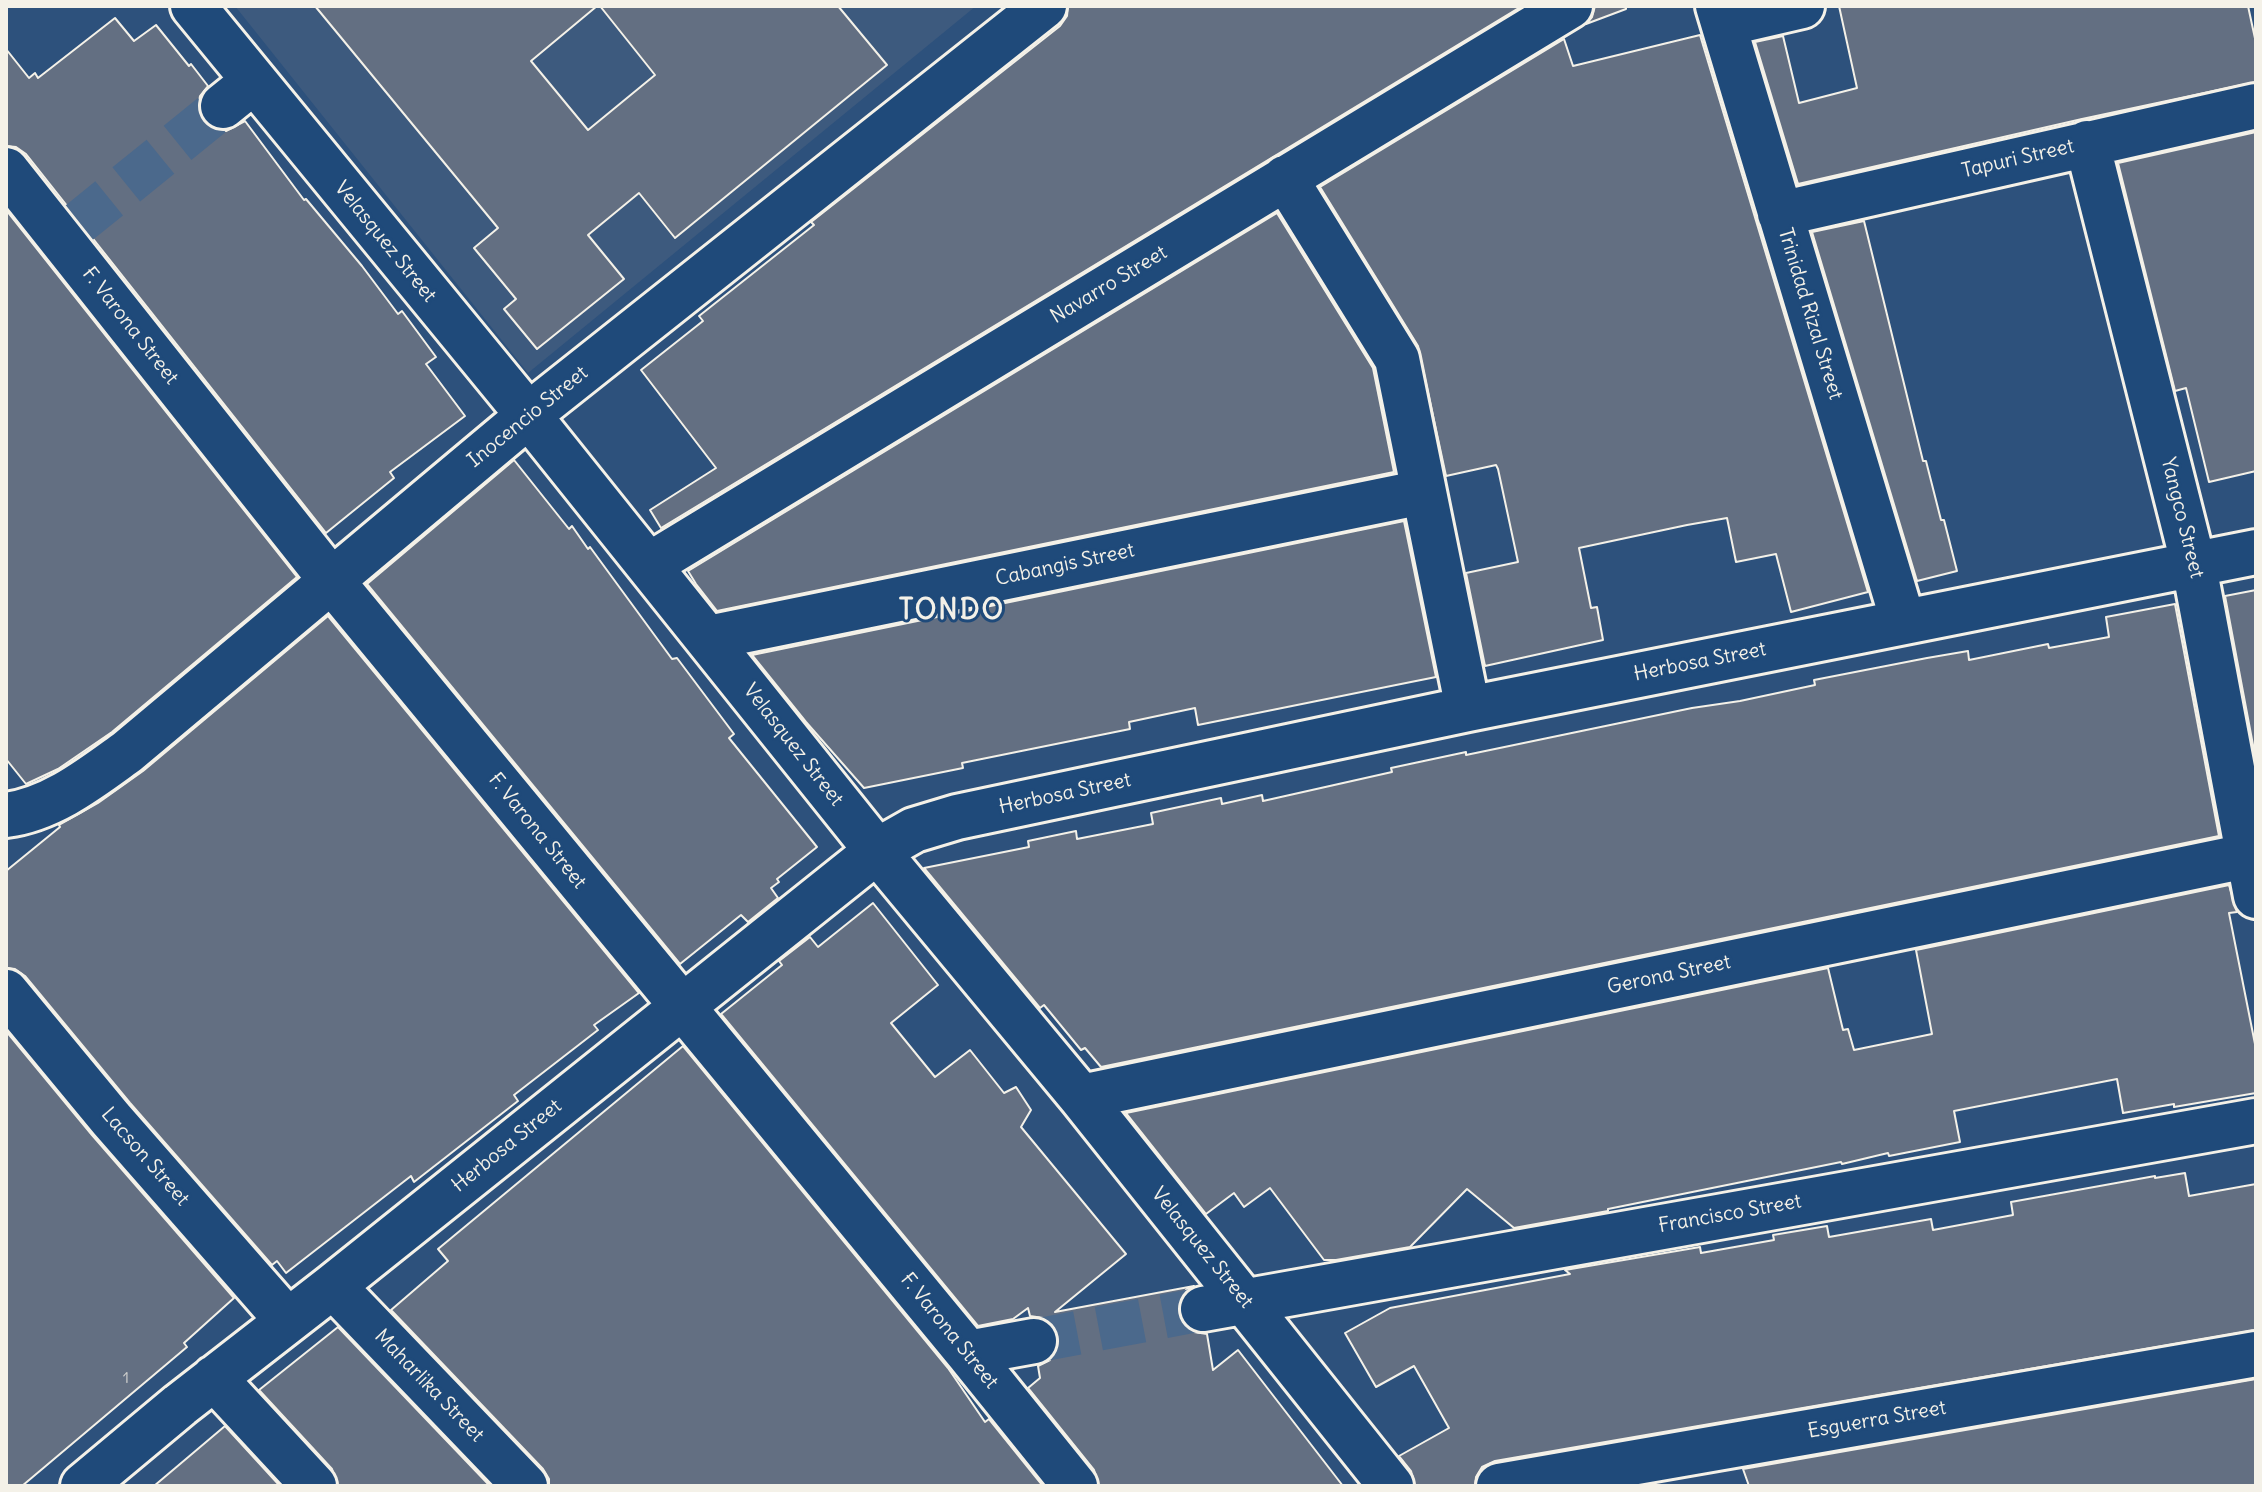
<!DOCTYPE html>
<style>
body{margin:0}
#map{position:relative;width:2262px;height:1492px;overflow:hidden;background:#2d517c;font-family:Delius,sans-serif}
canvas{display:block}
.frame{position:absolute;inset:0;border:8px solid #f4f1e8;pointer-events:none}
</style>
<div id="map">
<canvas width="2262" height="1492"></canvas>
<div class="frame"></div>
</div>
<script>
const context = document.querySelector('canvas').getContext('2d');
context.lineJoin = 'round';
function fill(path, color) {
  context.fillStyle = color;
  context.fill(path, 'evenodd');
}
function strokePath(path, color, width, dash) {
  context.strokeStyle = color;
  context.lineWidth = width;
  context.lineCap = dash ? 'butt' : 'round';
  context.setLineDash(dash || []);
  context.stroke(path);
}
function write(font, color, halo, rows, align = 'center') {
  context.font = font + ' Delius,sans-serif';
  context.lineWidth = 6;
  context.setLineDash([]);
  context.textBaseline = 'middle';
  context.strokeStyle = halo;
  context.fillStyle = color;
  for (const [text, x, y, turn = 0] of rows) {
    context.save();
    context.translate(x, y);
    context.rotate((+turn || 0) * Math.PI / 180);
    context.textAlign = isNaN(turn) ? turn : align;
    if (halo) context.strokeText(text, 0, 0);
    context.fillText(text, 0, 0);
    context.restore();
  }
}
fill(new Path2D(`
 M235 6H976L528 373Z`), '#3d5a7e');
const building = new Path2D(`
 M315 6H597L531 61 588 130 655 75 600 6H838L887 65 675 238 639 193 588 235 624 279 537 349 504 309 516 299 474 248 498 228Z
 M1068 6H1522L661 528 650 510 716 468 641 370 703 321 699 316 814 225 811 222 1060 26 1067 16Z
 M1595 6H1626V9L1586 24 1592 17Z
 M1839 6H2248L2256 43V82L2082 119 1798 184 1755 42 1783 36 1799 103 1857 88Z
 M115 18 134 41 156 25 189 66 191 64 208 86 200 96 198 109 204 122 213 129 226 131 245 121 304 200 306 199 362 266 398 314 402 311 436 357 426 364 465 416 390 472 394 478 326 533 26 154 16 147 6 146V49L29 78 35 73 38 78Z
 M1700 35 1868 592 1791 612 1776 554 1736 562 1727 518 1687 525 1579 548 1591 608 1597 607 1603 640 1485 666 1466 573 1518 562 1498 469 1496 465 1446 476 1418 346 1320 187 1564 39 1573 66Z
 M2256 132V471L2209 482 2186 388 2175 391 2118 163Z
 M6 210 297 577 112 732 58 769 26 784 6 759Z
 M1277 213 1373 368 1394 472 717 611 696 584 688 571Z
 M1864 221 1923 461H1926L1941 520H1944L1957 571 1917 581 1812 232Z
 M514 460 569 529 572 526 588 549 590 547 672 659 677 658 734 734 729 738 817 847 777 879 779 882 771 888 778 898 748 922 741 915 680 964 367 584Z
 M1404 521 1436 677 1396 685 1198 725 1195 708 1129 722 1130 729 962 763 963 768 864 788 806 722 752 655Z
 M2256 590V761L2225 596Z
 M2175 604 2219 836 1101 1067 1085 1048 1081 1050 1044 1005 1040 1008 924 868 1029 847 1028 841 1076 831 1077 839 1153 824 1151 813 1221 798 1222 804 1262 795 1263 801 1392 772 1391 768 1466 752V755L1692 708 1740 701 1815 685 1814 680 1927 658 1968 651 1969 660 2048 644 2049 648 2109 637 2106 617Z
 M328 616 639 993 594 1025 598 1030 514 1095 518 1101 414 1182 411 1176 286 1273 277 1261 272 1265 130 1103 25 976 15 969 6 968V871L60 827 59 825 98 803 143 771Z
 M2229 885 2237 912 2229 913 2256 1049V1093L2174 1107V1104L2123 1113 2117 1079 1954 1111 1960 1142 1889 1156 1888 1153 1842 1164 1841 1162 1608 1209V1211L1514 1228 1467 1189 1410 1247 1336 1260H1324L1270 1188 1244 1207 1234 1193 1206 1214 1126 1113 1828 968 1843 1030 1848 1029 1854 1050 1932 1034 1916 950Z
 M873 903 938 985 891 1023 935 1077 970 1050 1004 1093 1016 1087 1031 1110 1021 1127 1126 1254 1055 1312 1194 1286 1186 1290 1180 1300 1179 1314 1183 1324 1194 1332 1207 1334 1213 1370 1238 1350 1343 1486H1099L1094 1470 1028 1388 1040 1378 1038 1366 1050 1360 1057 1350 1059 1337 1053 1325 1043 1318 1030 1316 1028 1308 1013 1319 978 1326 721 1014 782 965 779 961 810 937 818 947Z
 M6 1031 92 1135 234 1298 184 1343 187 1347 22 1486H6Z
 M683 1046 948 1368 985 1422 989 1419 1043 1486H549V1479L543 1469 391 1310 448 1261 438 1249Z
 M2185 1173 2189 1196 2256 1184V1330L1495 1461 1482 1467 1476 1477 1475 1486H1415L1411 1471 1399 1456 1449 1428 1414 1366 1376 1387 1345 1333 1390 1308 1570 1274 1565 1270 1700 1247 1701 1253 1774 1240 1773 1235 1827 1226 1829 1237 1931 1219 1933 1230 2013 1215 2011 1202 2155 1176V1178Z
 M338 1327 490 1486H338L332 1469 259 1390Z
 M2256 1379V1486H1749L1743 1469Z
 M225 1426 280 1486H154Z`);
fill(building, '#636f82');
strokePath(building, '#f4f1e8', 2);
strokePath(new Path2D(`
 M75 226 223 106
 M1034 1341 1203 1309`), '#4b698c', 44, [44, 22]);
const minor = new Path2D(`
 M193 6 529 416 877 851 1081 1097 1391 1486
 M1718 6 1903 621
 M1724 24 1802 6
 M223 106 254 81
 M2087 143 2194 566 2256 896
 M6 170 331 580 968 1353 1075 1486
 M1285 178 1397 359 1468 709
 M1780 214 2256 106
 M649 565 1570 6
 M708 638 1423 492
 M6 815C52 809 91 778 127 752L546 401 1044 6
 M6 992 111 1119 287 1320
 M1081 1097 2256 854
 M333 1286 525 1486
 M1203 1309 2256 1121
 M968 1353 1034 1341
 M214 1378 314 1486
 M83 1486 180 1405 333 1286 877 851 914 830 957 817 1468 709 2256 552
 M1499 1486 2256 1354`);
strokePath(minor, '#f4f1e8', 50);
strokePath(minor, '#1f4a7a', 44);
write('16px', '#d0d0ce', null, [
 ["1",126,1378]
]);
write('20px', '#f4f1e8', '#1f4a7a', [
 ["Tapuri Street",2018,159,-13],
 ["Velasquez Street",385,242,51],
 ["Navarro Street",1109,285,-31],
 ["Trinidad Rizal Street",1810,314,73],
 ["F. Varona Street",130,326,52],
 ["Inocencio Street",528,417,-39],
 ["Yangco Street",2182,518,76],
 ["Cabangis Street",1065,565,-12],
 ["Herbosa Street",1700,662,-11],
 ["Velasquez Street",793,745,52],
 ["Herbosa Street",1065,794,-12],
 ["F. Varona Street",537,831,51],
 ["Gerona Street",1669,975,-12],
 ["Herbosa Street",507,1146,-39],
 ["Lacson Street",145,1157,49],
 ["Francisco Street",1730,1214,-10],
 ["Velasquez Street",1202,1248,51],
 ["F. Varona Street",949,1331,51],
 ["Maharlika Street",429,1386,46],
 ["Esguerra Street",1877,1420,-10]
]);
context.letterSpacing = '2px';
write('bold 28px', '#f4f1e8', '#1f4a7a', [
 ["TONDO",952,611]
]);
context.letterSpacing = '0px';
</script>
